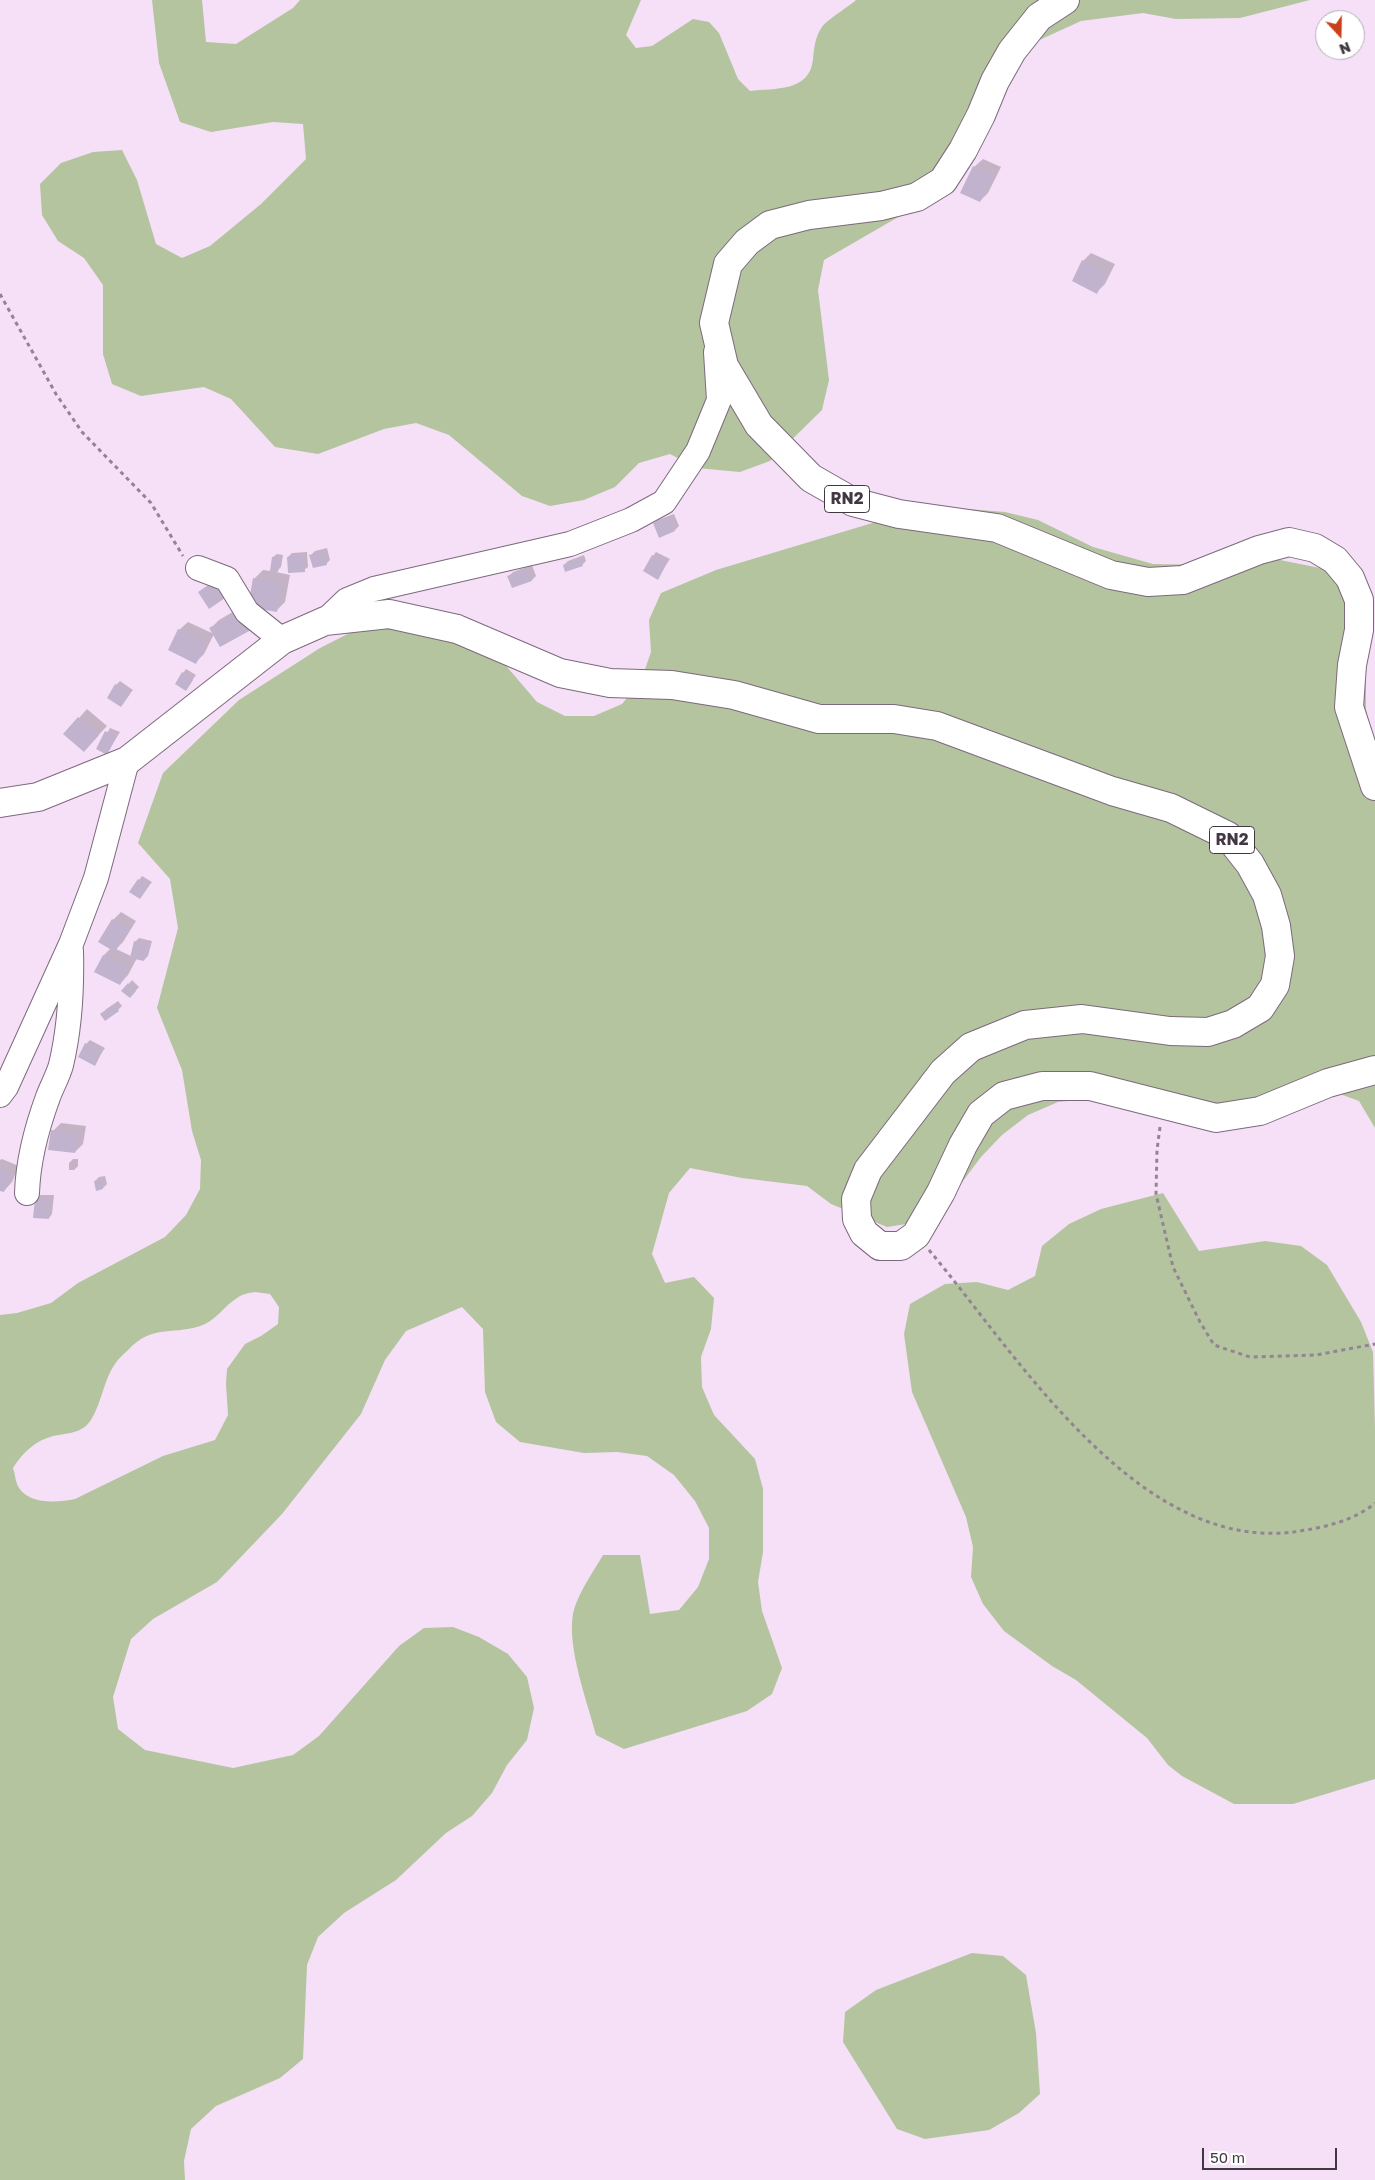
<!DOCTYPE html>
<style>
body{margin:0}
#map{position:relative;width:1375px;height:2180px;overflow:hidden;background:#f6e0f7;font-family:"Golos Text",sans-serif}
canvas{display:block}
.north{position:absolute;left:1315px;top:10px;width:50px;height:50px;box-sizing:border-box;background:#fff;border:1px solid #b3afb3;border-radius:50%;rotate:159deg;font-size:14px;font-weight:700;line-height:20px;text-align:center;color:#413841}
.north::after{content:'';display:block;margin:auto;width:18px;height:22px;background:#c9401b;clip-path:polygon(50% 0,100% 100%,50% 72%,0 100%)}
.scale{position:absolute;left:1202px;top:2148px;width:135px;height:22px;box-sizing:border-box;border:2px solid #413841;border-top:0;padding-left:6px;font-size:15px;line-height:18px;white-space:nowrap;color:#413841;-webkit-text-stroke:4px #fff;paint-order:stroke}
</style>
<div id="map">
<canvas width="1375" height="2180"></canvas>
<div class="north">N</div>
<div class="scale">50 m</div>
</div>
<script>
const context = document.querySelector('canvas').getContext('2d');
context.lineJoin = 'round';
function fill(path, color) {
  context.fillStyle = color;
  context.fill(path, 'evenodd');
}
function strokePath(path, color, width, dash) {
  context.strokeStyle = color;
  context.lineWidth = width;
  context.lineCap = dash ? 'butt' : 'round';
  context.setLineDash(dash || []);
  context.stroke(path);
}
function write(font, color, halo, rows, align = 'center') {
  context.font = font + ' "Golos Text",sans-serif';
  context.lineWidth = 4;
  context.setLineDash([]);
  context.textBaseline = 'middle';
  context.strokeStyle = halo;
  context.fillStyle = color;
  for (const [text, x, y, turn = 0] of rows) {
    context.save();
    context.translate(x, y);
    context.rotate((+turn || 0) * Math.PI / 180);
    context.textAlign = isNaN(turn) ? turn : align;
    if (halo) context.strokeText(text, 0, 0);
    context.fillText(text, 0, 0);
    context.restore();
  }
}
fill(new Path2D(`
 M152 0H202L206 42 236 44 293 8 300 0H641L626 35 636 48 652 46 693 19 709 22 719 33 738 79 750 91C775 88 809 92 813 60 814 48 815 37 822 27 827 20 848 7 856 0H1310L1240 18 1176 19 1143 13 1081 21 1013 52 912 209 824 260 818 290 829 380 822 410 770 461 740 472 697 468 670 454 639 463 615 487 584 500 550 506 522 496 449 435 416 423 384 429 318 454 275 447 231 399 204 387 141 396 112 384 103 354V285L84 258 58 241 42 215 40 184 61 163 93 152 122 150 137 180 156 244 182 258 210 246 261 204 306 159 303 124 273 122 211 132 180 122 159 63Z
 M943 507 1005 512 1038 520 1093 547 1153 564 1212 565 1275 559 1325 569 1346 590 1366 648V709L1375 747V1128L1359 1101 1329 1090 1203 1121 1107 1105 1088 1099 1058 1102 1028 1115 1002 1135 981 1157 945 1205 919 1222 887 1227 831 1204 807 1186 742 1178 690 1168 669 1193 652 1254 665 1283 694 1277 714 1298 711 1329 701 1357 702 1387 714 1415 755 1459 763 1489V1552L758 1582 762 1611 782 1668 772 1694 747 1711 624 1749 596 1735C587 1701 567 1648 573 1614 577 1595 593 1572 603 1555H640L650 1614 679 1610 698 1587 709 1559V1528L695 1501 674 1475 647 1456 617 1452 584 1453 520 1442 496 1422 485 1392 483 1329 462 1307 406 1331 385 1360 361 1414 282 1514 217 1582 153 1619 131 1639 113 1697 118 1729 145 1750 233 1768 293 1755 319 1736 399 1646 424 1628 453 1627 479 1637 508 1654 527 1677 534 1708 527 1740 507 1765 492 1793 472 1816 446 1833 396 1880 344 1913 318 1937 307 1965 303 2059 280 2078 216 2106 191 2129 184 2161 185 2180H0V1315L17 1313 51 1303 78 1283 165 1237 186 1215 200 1189 201 1160 192 1131 182 1070 157 1008 178 928 170 879 138 843 163 773 239 700 320 648 389 613 478 633 537 702 565 716H594L622 704 641 681 651 652 649 620 661 593 716 570 909 512ZM255 1292 270 1294 279 1307 278 1324 261 1336 245 1344 227 1369 226 1384 228 1415 215 1440 163 1456 75 1499C57 1503 26 1505 17 1484 15 1479 15 1473 13 1468 23 1452 35 1441 53 1436 64 1434 78 1433 86 1426 100 1413 103 1380 115 1364 118 1359 124 1354 128 1350 154 1322 175 1337 205 1324 219 1317 224 1306 237 1298 242 1294 249 1293 255 1292Z
 M1163 1193 1199 1251 1265 1241 1301 1246 1327 1265 1361 1322 1373 1352 1375 1428V1779L1293 1804H1234L1182 1776 1168 1765 1147 1738 1076 1680 1052 1666 1004 1631 983 1604 971 1577 973 1547 966 1517 912 1392 904 1334 910 1304 945 1284 977 1282 1008 1290 1035 1276 1042 1246 1069 1224 1101 1209Z
 M972 1953 1003 1956 1026 1975 1036 2033 1040 2094 1019 2113 989 2130 925 2139 897 2129 843 2042 845 2012 876 1990Z`), '#b3c49f');
fill(new Path2D(`
 M983 159 1001 167 988 193 980 201 974 167Z
 M1091 253 1115 264 1105 284 1097 292 1083 261Z
 M674 514 679 526 675 530 654 523 658 520Z
 M327 548 330 560 326 564 311 555 315 551Z
 M307 552 308 567 304 570 288 557 292 553Z
 M656 552 670 559 657 578 653 556Z
 M277 554 283 555 281 567 276 572 290 575 285 602 277 610 250 606 211 628 219 620 248 603 255 578 263 570 271 571 273 557Z
 M584 555 586 561 582 565H564L568 561Z
 M532 565 536 576 532 580 513 587 509 576 513 572Z
 M188 622 214 634 204 654 196 662 179 630Z
 M186 669 196 675 189 685 183 673Z
 M120 681 133 690 121 705 116 685Z
 M87 709 107 726 92 742 65 734Z
 M110 728 120 732 107 753 98 749Z
 M142 876 152 882 140 897 139 880Z
 M121 912 136 921 123 942 116 949 131 956 135 942 139 938 152 941 148 956 144 960 137 958 128 975 120 984 95 971 104 955 111 948 113 920Z
 M132 980 139 987 130 997 123 991Z
 M118 1001 122 1006 118 1010H105Z
 M90 1040 105 1048 94 1064 86 1044Z
 M61 1123 86 1126 83 1144 75 1152 53 1131Z
 M2 1159 19 1166 12 1182 4 1191 0 1189V1160Z
 M73 1159H78V1166L74 1170H69V1163Z
 M105 1176 107 1184 103 1188 97 1189 95 1181 99 1177Z
 M40 1195H54L52 1214 49 1218 36 1199Z`), '#0003');
fill(new Path2D(`
 M973 166 994 176 980 202 960 193Z
 M1082 260 1107 273 1097 294 1072 281Z
 M670 517 675 531 659 538 653 523Z
 M324 552 327 565 313 568 309 555Z
 M304 555 305 572 288 573 287 557Z
 M652 555 667 563 658 580 643 571Z
 M272 557 280 558 278 572 270 571Z
 M580 558 583 566 565 572 563 565Z
 M528 568 532 581 512 588 507 576Z
 M253 578 282 583 277 612 248 607Z
 M214 581 225 598 209 609 198 592Z
 M240 611 251 630 220 647 209 628Z
 M178 629 206 643 196 664 168 650Z
 M182 672 193 680 186 691 175 684Z
 M115 684 130 694 121 707 107 698Z
 M78 717 99 735 84 752 63 734Z
 M105 731 117 736 107 755 96 749Z
 M138 879 149 886 140 899 129 892Z
 M112 919 129 929 115 952 98 942Z
 M134 941 149 945 144 961 130 958Z
 M103 955 129 968 120 985 94 972Z
 M128 983 136 991 130 998 121 991Z
 M114 1004 119 1011 105 1021 100 1014Z
 M85 1043 102 1052 95 1066 78 1057Z
 M51 1130 78 1134 75 1153 48 1150Z
 M0 1170 11 1174 4 1192 0 1191Z
 M101 1179 103 1189 96 1191 94 1181Z
 M35 1198 50 1199 49 1219 33 1218Z`), '#c1b3cd');
const minor = new Path2D(`
 M198 568 227 579 247 612 282 640
 M325 621 347 600 374 589 570 544 631 520 664 502 698 451 719 400 716 352
 M0 1095 6 1087 71 944 96 878 127 761
 M27 1193C28 1161 37 1127 48 1097 52 1086 58 1076 61 1065 70 1027 72 990 71 951`);
const highway = new Path2D(`
 M1065 0 1039 17 1012 51 995 81 981 115 963 150 943 181 917 197 881 206 809 215 770 225 747 242 728 264 714 323 724 366 759 425 811 478 853 502 899 514 997 528 1111 575 1148 582 1183 580 1259 550 1289 542 1315 548 1335 560 1350 578 1359 600V630L1352 665 1349 707 1375 786
 M0 803 38 797 127 761 282 640 325 621 389 614 457 629 560 673 610 683 672 685 734 695 819 719H894L937 726 1112 791 1171 808 1228 836 1250 864 1267 895 1276 926 1280 956 1275 985 1260 1008 1233 1024 1208 1032 1170 1031 1082 1019 1025 1025 971 1047 943 1072 868 1170 856 1199 857 1219 864 1233 880 1246H901L916 1235 941 1192 963 1145 981 1114 1004 1096 1042 1086H1090L1216 1118 1260 1111 1328 1083 1375 1070`);
strokePath(minor, '#7c697d', 26);
strokePath(highway, '#7c697d', 30);
strokePath(new Path2D(`
 M0 294 56 394 82 432 151 503 183 556
 M1160 1127 1157 1150 1156 1194 1173 1267 1200 1322 1214 1345 1250 1357 1316 1355 1375 1344
 M929 1250C1019 1357 1143 1562 1306 1530 1330 1526 1356 1519 1375 1503`), '#938493', 3, [4, 4]);
strokePath(minor, '#fff', 24);
strokePath(highway, '#fff', 28);
for (const [x, y, w] of [
 [847,499,45],
 [1232,840,45]
]) {
  const box = new Path2D();
  box.roundRect(x - w / 2, y - 13.5, w, 27, 4);
  context.fillStyle = '#fff';
  context.fill(box);
  strokePath(box, '#413841', 1);
}
write('bold 16px', '#413841', null, [
 ["RN2",847,499],
 ["RN2",1232,840]
]);
</script>
